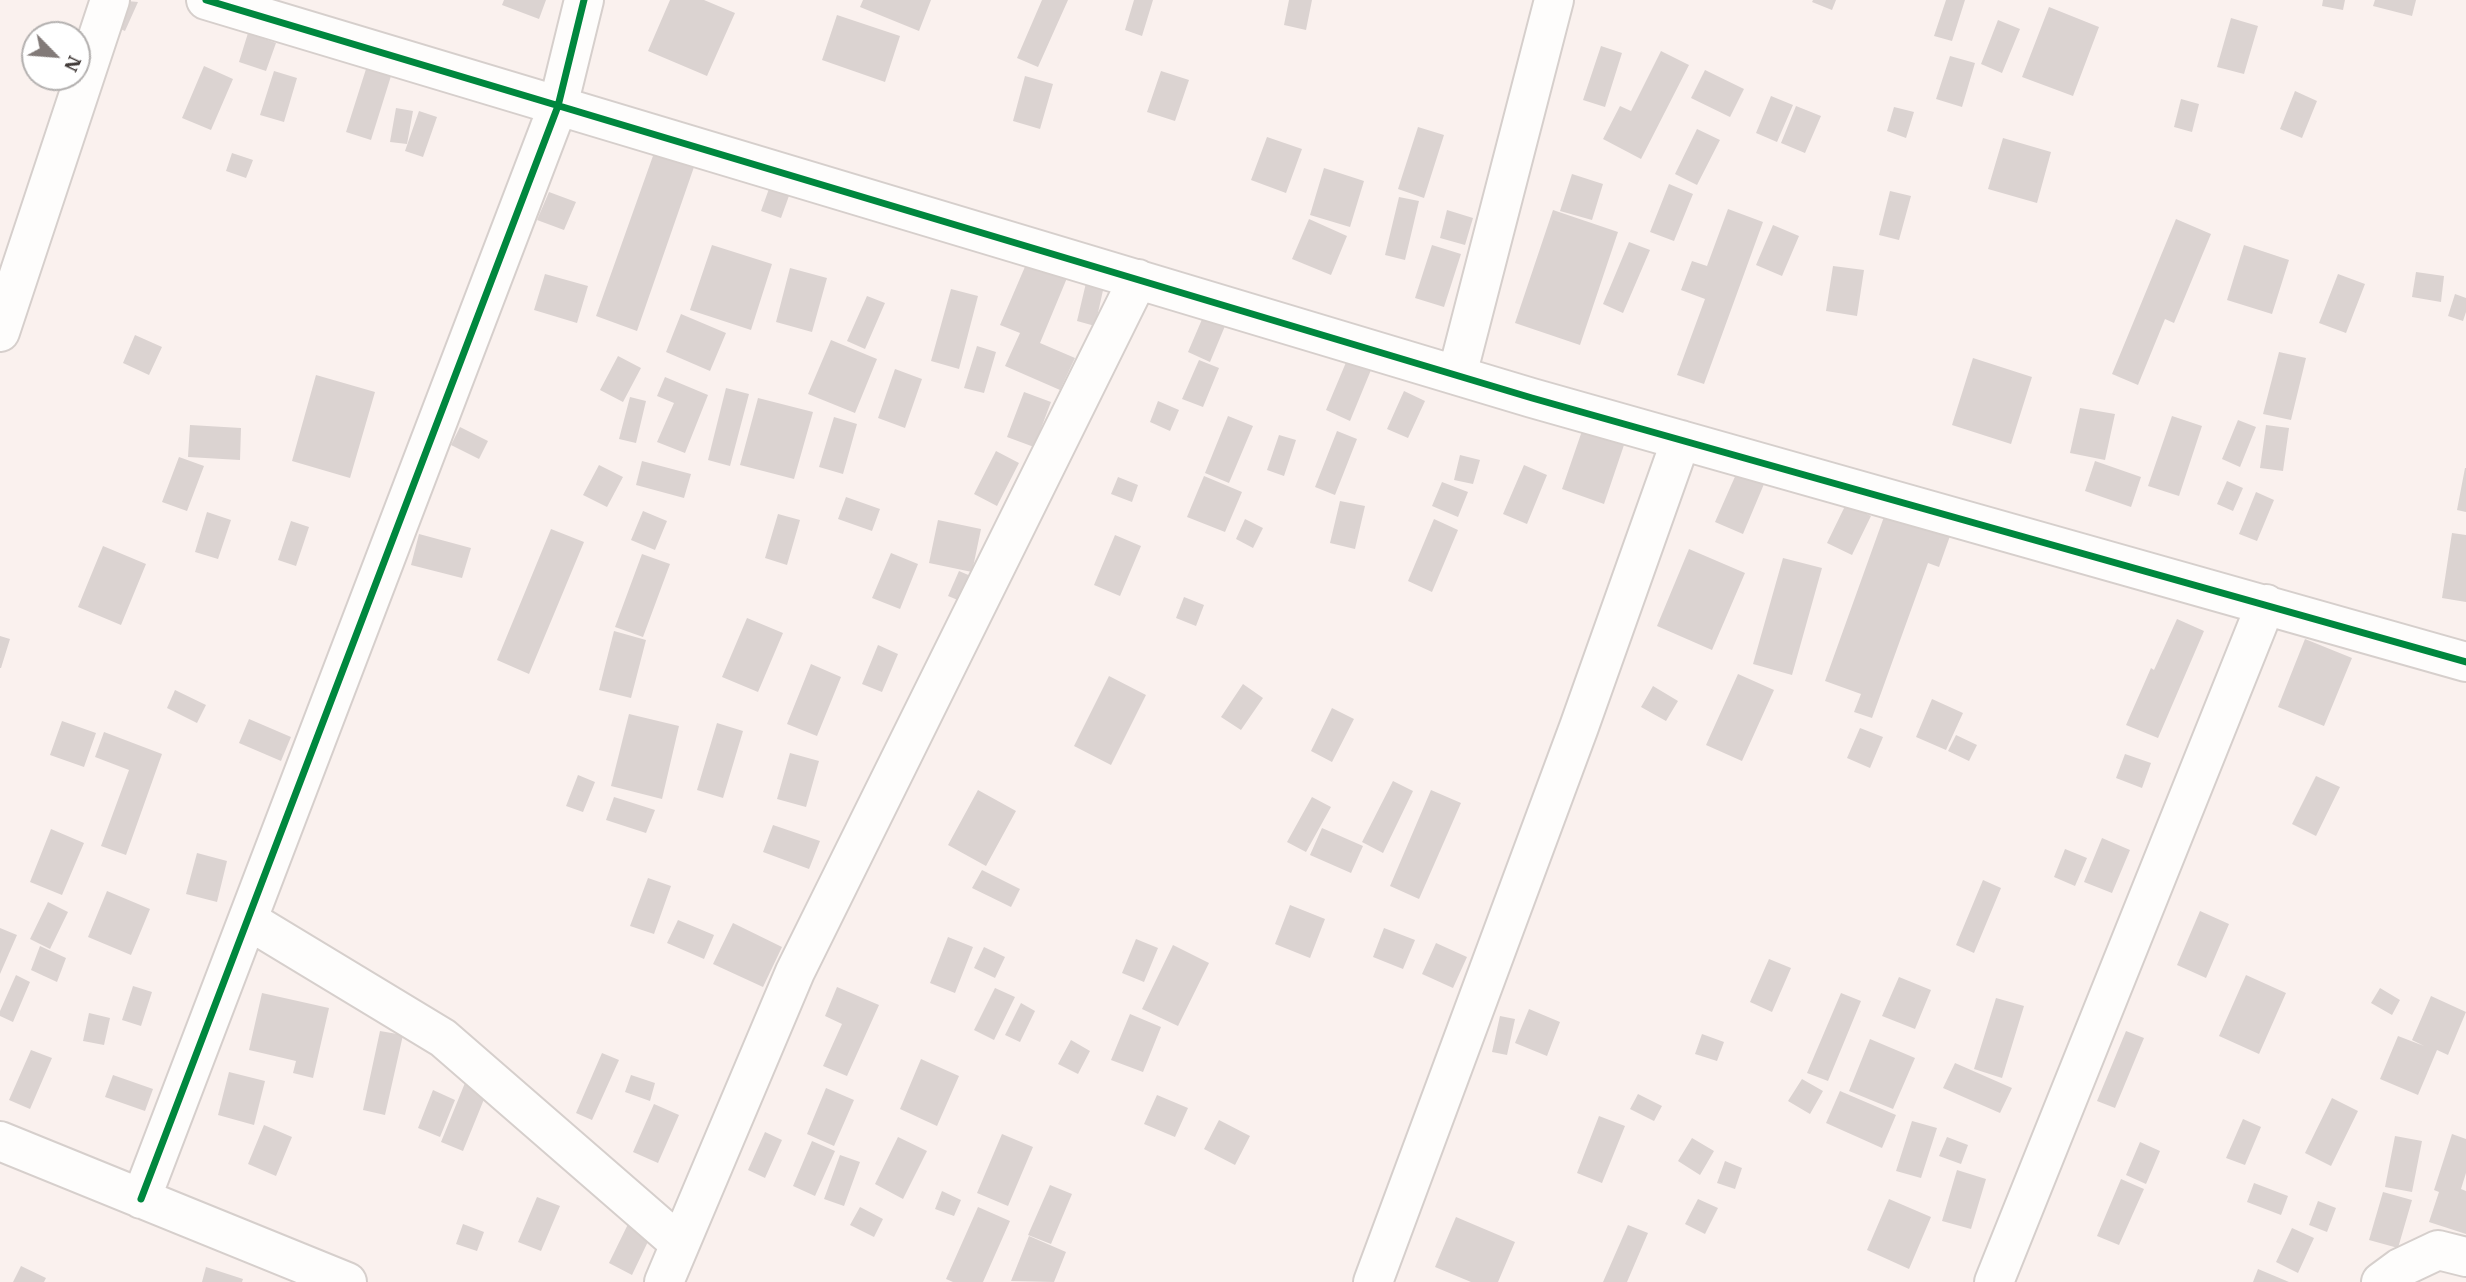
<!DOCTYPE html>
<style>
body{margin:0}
#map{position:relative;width:2466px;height:1282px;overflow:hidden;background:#faf1ee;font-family:"IBM Plex Serif",serif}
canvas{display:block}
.north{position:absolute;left:21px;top:21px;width:70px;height:70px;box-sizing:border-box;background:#fff;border:2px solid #b3b0af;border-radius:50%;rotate:115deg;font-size:19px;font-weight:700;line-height:28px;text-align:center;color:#413a38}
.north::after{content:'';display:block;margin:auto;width:24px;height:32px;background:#827a78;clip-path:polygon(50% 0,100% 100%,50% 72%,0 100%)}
</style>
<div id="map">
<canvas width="2466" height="1282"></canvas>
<div class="north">N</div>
</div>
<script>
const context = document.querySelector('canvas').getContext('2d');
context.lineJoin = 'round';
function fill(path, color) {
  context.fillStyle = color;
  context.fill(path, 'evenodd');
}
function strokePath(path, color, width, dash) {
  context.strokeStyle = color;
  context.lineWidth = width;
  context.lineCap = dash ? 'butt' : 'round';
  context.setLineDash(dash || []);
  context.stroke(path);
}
fill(new Path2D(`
 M116 0 138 2 125 31 106 23Z
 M504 0H546L539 19 502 5Z
 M670 0H704L735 13 707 76 648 51Z
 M863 0H931L919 31 860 7Z
 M1042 0H1068L1038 67 1017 58Z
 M1134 0H1153L1142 36 1125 30Z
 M1289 0H1312L1306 30 1284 25Z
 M1813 0H1836L1832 10 1812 2Z
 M1946 0H1965L1952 41 1934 36Z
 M2323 0H2345L2343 10 2322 6Z
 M2375 0H2416L2412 16 2373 6Z
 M2049 7 2099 27 2073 96 2022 77Z
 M837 15 900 36 885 82 822 60Z
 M2231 18 2258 26 2244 74 2217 67Z
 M1998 20 2020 29 2002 73 1981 64Z
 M248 33 276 43 266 71 239 62Z
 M1601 46 1622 53 1605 107 1583 100Z
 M1661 51 1689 65 1641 159 1603 139 1620 106 1631 111Z
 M1950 56 1975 63 1962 107 1936 99Z
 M204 66 233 79 211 130 182 118Z
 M366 69 391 76 371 140 346 132Z
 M1705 70 1744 89 1730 117 1691 98Z
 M274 71 297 78 284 122 260 115Z
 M1161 71 1189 80 1175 121 1147 112Z
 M1025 76 1053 84 1040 129 1013 121Z
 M2295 91 2317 101 2302 138 2280 129Z
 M1771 96 1793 105 1777 142 1756 133Z
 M2181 99 2199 104 2192 132 2174 127Z
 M1796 106 1821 116 1805 153 1781 143Z
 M1894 107 1914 112 1906 138 1887 131Z
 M396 108 413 111 407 144 390 142Z
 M419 111 437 117 423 157 405 151Z
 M1418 127 1444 135 1424 198 1398 189Z
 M1697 129 1720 140 1697 185 1675 174Z
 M1267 137 1302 149 1286 193 1251 180Z
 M2003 138 2051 152 2037 203 1988 189Z
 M232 153 253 160 246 178 226 171Z
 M654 153 694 167 637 331 596 316Z
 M1324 168 1364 181 1350 227 1310 215Z
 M1572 174 1603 184 1592 220 1560 211Z
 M1669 184 1693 194 1674 241 1650 232Z
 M770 186 790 193 781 218 761 211Z
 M1890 191 1911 196 1899 240 1879 235Z
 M549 192 576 202 564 230 537 220Z
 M1399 197 1419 201 1405 260 1385 255Z
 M1728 209 1763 222 1704 384 1677 375 1705 299 1681 290 1692 261 1707 266Z
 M1447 210 1473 218 1465 245 1440 238Z
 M1553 210 1618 232 1580 345 1515 323Z
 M1309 219 1347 236 1331 275 1292 259Z
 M2176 219 2211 234 2174 323 2165 319 2138 385 2112 374Z
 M1773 225 1799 236 1782 276 1756 265Z
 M1629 242 1650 250 1623 313 1603 304Z
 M712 245 772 264 751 330 690 310Z
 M1432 245 1461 254 1444 307 1415 298Z
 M2244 245 2289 260 2272 314 2227 300Z
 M1027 262 1067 278 1040 343 1075 358 1060 390 1005 366 1020 333 1000 325Z
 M1833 266 1864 270 1857 316 1826 311Z
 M790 268 827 278 812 332 776 322Z
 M2416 272 2444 276 2441 302 2412 297Z
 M545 274 588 286 577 323 534 310Z
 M2338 274 2365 284 2346 333 2319 323Z
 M1086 283 1104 286 1095 326 1077 321Z
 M951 289 978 296 959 369 931 361Z
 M2455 294 2466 298V312L2463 321 2448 316Z
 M867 296 885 303 865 349 847 341Z
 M681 314 726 333 710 371 666 352Z
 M1203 317 1225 326 1210 362 1188 352Z
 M135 335 162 347 149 375 123 363Z
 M831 340 877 359 855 413 808 394Z
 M977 346 996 352 984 393 964 388Z
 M2279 352 2306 358 2291 420 2263 414Z
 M618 356 641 368 623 402 600 390Z
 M1973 358 2032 377 2011 444 1952 425Z
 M1199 360 1219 368 1203 407 1182 399Z
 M1347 360 1371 370 1350 421 1326 410Z
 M895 369 922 379 905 428 878 418Z
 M316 375 375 392 350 478 292 461Z
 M665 377 708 395 685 453 657 442 674 403 657 396Z
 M726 388 749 394 730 466 708 460Z
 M1404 391 1425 401 1408 438 1387 429Z
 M1024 392 1051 402 1034 447 1007 437Z
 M630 397 646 401 636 443 619 439Z
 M758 398 813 412 794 479 740 465Z
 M1158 401 1179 410 1170 431 1150 422Z
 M2080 408 2115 414 2105 460 2070 453Z
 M1228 416 1253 426 1229 483 1205 473Z
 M2172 416 2202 426 2179 496 2148 486Z
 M834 417 857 424 843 474 819 467Z
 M2238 420 2256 427 2240 467 2222 459Z
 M190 425 241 428 240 460 188 457Z
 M2266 425 2289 428 2283 471 2260 468Z
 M460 427 488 441 479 459 451 445Z
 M1583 428 1625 442 1604 504 1562 489Z
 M1337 431 1357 439 1335 495 1315 487Z
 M1279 435 1296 440 1284 476 1267 470Z
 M996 451 1019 463 997 506 974 494Z
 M1460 455 1480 460 1473 484 1454 480Z
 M179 457 204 466 187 511 162 502Z
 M642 461 691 474 684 498 636 485Z
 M2095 461 2141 477 2131 507 2085 491Z
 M599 465 623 477 607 507 583 495Z
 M1524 465 1547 475 1527 524 1503 514Z
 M2465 468H2466V512L2457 510Z
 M1737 472 1764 484 1743 534 1715 522Z
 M1204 476 1242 492 1225 532 1187 517Z
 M1118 477 1138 485 1132 502 1111 494Z
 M2227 481 2243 488 2233 511 2217 504Z
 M1442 482 1468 492 1458 517 1432 506Z
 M2256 492 2274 500 2257 541 2239 534Z
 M846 497 880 509 872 531 838 519Z
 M1340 501 1365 506 1355 549 1330 543Z
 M1846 504 1871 516 1852 555 1827 543Z
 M643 511 667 521 655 550 631 540Z
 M207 512 231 520 218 559 195 552Z
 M778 514 800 520 787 565 765 558Z
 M1885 514 1950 536 1939 567 1928 563 1872 718 1854 712 1861 694 1825 681Z
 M1245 519 1263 528 1253 548 1236 539Z
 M1434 519 1458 530 1432 592 1408 581Z
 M938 520 981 529 972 572 929 563Z
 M291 521 309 527 296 566 278 560Z
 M551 529 584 542 529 674 497 660Z
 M2452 533 2466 535V602L2442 598Z
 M419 534 471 548 462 578 411 565Z
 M1115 535 1141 546 1120 596 1094 585Z
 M103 546 146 564 121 625 78 607Z
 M1689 549 1745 573 1712 650 1657 626Z
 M891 553 918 564 900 609 872 598Z
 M642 554 670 564 643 637 615 627Z
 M1783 558 1822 568 1792 675 1753 664Z
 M959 571 980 580 970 605 948 596Z
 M1184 597 1204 605 1196 626 1176 618Z
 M747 618 783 633 758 692 722 677Z
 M2177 619 2204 631 2158 738 2126 725 2151 668 2154 670Z
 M614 631 646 640 631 698 599 690Z
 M0 636 10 639 1 668H0Z
 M2305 639 2352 658 2324 726 2278 707Z
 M878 645 898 654 882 692 862 684Z
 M811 664 841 677 817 736 787 724Z
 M1738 674 1774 690 1742 761 1706 745Z
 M1109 676 1146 695 1111 765 1074 746Z
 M1243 684 1263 698 1241 730 1221 717Z
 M1653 686 1678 701 1666 721 1641 707Z
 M175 690 206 705 197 723 167 708Z
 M1932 699 1963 713 1946 750 1916 737Z
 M1332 708 1354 719 1332 762 1311 751Z
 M629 714 679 726 662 799 611 786Z
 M249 719 291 737 281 761 239 743Z
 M62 721 96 733 84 767 50 755Z
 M717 723 743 731 723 798 697 790Z
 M1860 728 1883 737 1870 768 1847 758Z
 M104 732 162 754 126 855 101 846 129 770 95 757Z
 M1956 735 1977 745 1969 761 1948 751Z
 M790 753 819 761 806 807 777 799Z
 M2125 754 2151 763 2142 788 2116 778Z
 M578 775 595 782 583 812 566 806Z
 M2316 776 2340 787 2316 836 2292 824Z
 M1393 781 1413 791 1383 853 1362 842Z
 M978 790 1016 811 986 866 948 845Z
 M1431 790 1461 803 1419 899 1390 886Z
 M614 797 655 810 646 833 606 820Z
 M1312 797 1331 807 1306 852 1287 842Z
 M773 825 820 841 809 869 763 852Z
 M1322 828 1363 846 1351 873 1310 855Z
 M51 829 84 843 62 895 30 882Z
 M2102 838 2130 850 2112 893 2084 882Z
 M2065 849 2087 858 2075 886 2054 877Z
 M197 853 227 861 217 902 186 894Z
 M982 870 1020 889 1011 907 972 888Z
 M648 878 671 886 654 934 630 926Z
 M1983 880 2001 888 1974 953 1956 945Z
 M107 891 150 909 131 955 88 937Z
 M48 902 68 912 50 949 30 939Z
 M1290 905 1325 919 1310 958 1275 944Z
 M2200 911 2229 924 2206 978 2177 965Z
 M678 920 714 935 704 959 667 943Z
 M733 923 782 947 763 987 713 964Z
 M0 928 17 935 0 974Z
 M1384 928 1415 940 1403 969 1373 957Z
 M948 937 973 947 955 993 930 983Z
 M1136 939 1158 948 1144 982 1122 973Z
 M1436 943 1467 957 1453 988 1422 974Z
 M1173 945 1209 963 1178 1026 1142 1009Z
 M40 946 66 958 57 982 31 970Z
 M984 947 1005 957 995 978 974 968Z
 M1769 959 1791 968 1772 1012 1750 1002Z
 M16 975 30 982 13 1022 0 1016V1011Z
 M2246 975 2286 993 2259 1054 2219 1036Z
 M1899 977 1931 990 1915 1029 1882 1016Z
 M133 986 152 992 141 1026 122 1020Z
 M837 987 879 1005 847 1076 823 1066 842 1024 825 1016Z
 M995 988 1015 997 994 1040 974 1030Z
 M2380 988 2400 1000 2392 1015 2371 1003Z
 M262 993 329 1008 313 1078 293 1073 296 1061 249 1050Z
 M1841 993 1861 1001 1828 1081 1807 1073Z
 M2431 996 2466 1012 2448 1055 2437 1050 2418 1095 2380 1079 2398 1036 2424 1046 2412 1040Z
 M1996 998 2024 1006 2002 1078 1974 1069Z
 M1021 1003 1035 1011 1020 1042 1005 1035Z
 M1529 1009 1560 1022 1547 1056 1515 1043Z
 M89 1013 110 1018 104 1045 83 1041Z
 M1130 1014 1161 1027 1143 1072 1111 1060Z
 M1500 1016 1515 1019 1507 1055 1492 1052Z
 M380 1031 403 1035 385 1115 363 1110Z
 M2126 1031 2144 1038 2115 1108 2097 1101Z
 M1702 1034 1724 1042 1717 1061 1695 1054Z
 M1870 1039 1915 1058 1893 1109 1849 1091Z
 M1071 1040 1090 1051 1078 1074 1058 1064Z
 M31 1050 52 1058 30 1109 9 1100Z
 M602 1053 619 1060 592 1120 576 1113Z
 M921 1059 959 1076 937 1126 900 1109Z
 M1955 1063 2012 1088 2000 1113 1943 1088Z
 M229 1072 265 1081 254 1125 218 1115Z
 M469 1073 491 1082 463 1151 441 1142Z
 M113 1075 153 1089 145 1111 105 1097Z
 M631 1075 655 1083 650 1101 625 1092Z
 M1802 1079 1823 1091 1810 1114 1788 1101Z
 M826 1088 854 1100 834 1146 807 1134Z
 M433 1090 455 1100 440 1137 418 1128Z
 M1840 1091 1896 1115 1882 1148 1826 1123Z
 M1638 1094 1662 1106 1654 1121 1630 1109Z
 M1157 1095 1188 1108 1175 1137 1144 1124Z
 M2332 1098 2358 1111 2331 1166 2305 1153Z
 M654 1104 679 1115 658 1163 633 1152Z
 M1599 1116 1625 1126 1602 1183 1577 1173Z
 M2243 1119 2261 1127 2245 1165 2226 1158Z
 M1219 1120 1250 1136 1235 1165 1204 1149Z
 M1912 1121 1937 1128 1921 1178 1896 1171Z
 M264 1125 292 1137 276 1176 248 1164Z
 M765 1132 782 1140 765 1178 748 1170Z
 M1002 1134 1033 1147 1008 1206 977 1193Z
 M2452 1134 2466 1139V1173L2461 1189 2466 1191V1234L2429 1222 2439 1192 2434 1190Z
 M2395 1136 2422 1141 2412 1192 2385 1187Z
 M898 1137 927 1151 903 1199 875 1184Z
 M1947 1137 1968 1145 1961 1164 1939 1156Z
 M1692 1138 1714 1151 1700 1175 1678 1161Z
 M812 1141 835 1151 815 1196 793 1186Z
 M2140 1142 2160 1151 2146 1184 2126 1175Z
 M840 1155 860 1162 844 1206 824 1199Z
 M1725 1161 1742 1168 1735 1189 1717 1183Z
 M1957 1170 1986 1179 1971 1229 1942 1221Z
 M2121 1179 2144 1189 2119 1245 2097 1236Z
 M2254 1183 2288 1196 2281 1215 2247 1202Z
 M1050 1185 1072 1194 1051 1244 1028 1235Z
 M942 1191 961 1200 954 1216 935 1209Z
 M2383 1192 2412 1200 2398 1248 2369 1240Z
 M537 1197 560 1206 541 1251 518 1242Z
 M1698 1199 1718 1208 1705 1234 1685 1224Z
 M1889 1199 1931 1217 1909 1269 1867 1250Z
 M2318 1201 2336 1208 2327 1232 2309 1225Z
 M860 1207 883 1219 874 1237 850 1225Z
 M978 1207 1010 1221 983 1282H953L946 1279Z
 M1456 1217 1515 1242 1498 1282H1471L1435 1267Z
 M631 1218 654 1229 632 1275 609 1263Z
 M463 1224 484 1232 477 1251 456 1244Z
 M1628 1225 1648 1233 1627 1282H1603Z
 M2292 1228 2314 1238 2298 1273 2276 1262Z
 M1029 1236 1066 1252 1054 1282 1011 1281Z
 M21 1266 46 1278 44 1282H13Z
 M206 1267 243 1279 242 1282H202Z
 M2258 1269 2289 1282H2253Z`), '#dbd3d1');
const minor = new Path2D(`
 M206 0 1532 398 2466 662
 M0 332 110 0
 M1457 375 1554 0
 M248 920 443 1038 680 1244
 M0 1141 347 1282
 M141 1199 558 106 584 0
 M664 1282 795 972 1138 279
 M1373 1282 1579 727 1681 440
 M1994 1282 2266 604
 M2381 1282 2400 1268 2438 1250 2466 1257`);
strokePath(minor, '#d6cfcc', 42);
strokePath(minor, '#fefdfc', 38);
strokePath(new Path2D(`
 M206 0 1532 398 2466 662
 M141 1199 558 106 584 0`), '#00873e', 7);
</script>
